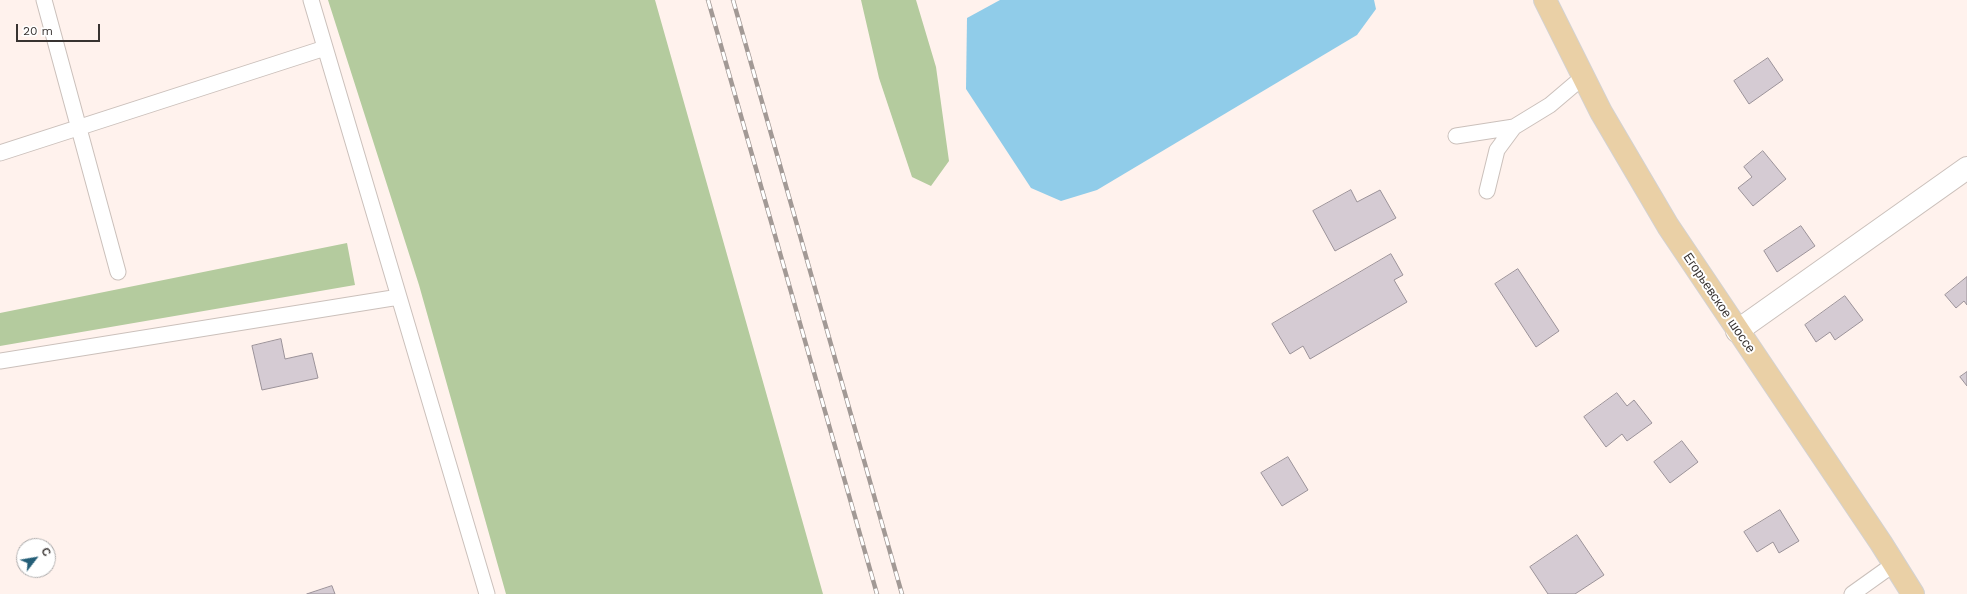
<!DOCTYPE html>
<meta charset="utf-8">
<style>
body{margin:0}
#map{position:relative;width:1967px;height:594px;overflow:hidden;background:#fff2ed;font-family:"Work Sans",sans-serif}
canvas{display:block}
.north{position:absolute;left:16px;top:538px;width:40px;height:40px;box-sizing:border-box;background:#fff;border:1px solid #afadad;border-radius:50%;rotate:59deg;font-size:11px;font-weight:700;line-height:16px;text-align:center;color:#383331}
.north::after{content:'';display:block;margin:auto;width:14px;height:18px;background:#245e77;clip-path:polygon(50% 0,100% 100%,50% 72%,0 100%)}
.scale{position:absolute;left:16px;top:24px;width:84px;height:18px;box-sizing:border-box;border:2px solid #383331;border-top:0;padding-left:5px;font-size:12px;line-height:14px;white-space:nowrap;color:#383331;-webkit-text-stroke:3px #fff;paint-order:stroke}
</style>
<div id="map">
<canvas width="1967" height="594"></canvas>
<div class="north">С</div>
<div class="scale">20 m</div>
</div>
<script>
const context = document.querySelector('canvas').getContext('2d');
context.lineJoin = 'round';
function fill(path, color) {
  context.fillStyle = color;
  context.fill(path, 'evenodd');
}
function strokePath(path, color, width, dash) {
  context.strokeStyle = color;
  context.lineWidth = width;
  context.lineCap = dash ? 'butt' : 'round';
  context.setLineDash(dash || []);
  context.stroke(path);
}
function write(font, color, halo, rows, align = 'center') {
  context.font = font + ' "Work Sans",sans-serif';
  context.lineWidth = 4;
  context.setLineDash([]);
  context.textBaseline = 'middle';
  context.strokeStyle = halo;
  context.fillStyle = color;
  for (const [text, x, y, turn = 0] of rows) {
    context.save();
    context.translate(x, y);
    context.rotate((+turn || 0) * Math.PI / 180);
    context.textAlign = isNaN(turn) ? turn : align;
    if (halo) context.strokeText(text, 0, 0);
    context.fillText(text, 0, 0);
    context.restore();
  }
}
fill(new Path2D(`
 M328 0H655L823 594H506L419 285Z
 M861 0H916L936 67 949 161 931 186 912 177 879 78Z
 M347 243 355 285 0 346V313Z`), '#b4cb9e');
fill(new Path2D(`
 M1000 0H1374L1376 9 1357 35 1097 190 1061 201 1031 188 966 89 967 18Z`), '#90cce9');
const building = new Path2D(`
 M1768 58 1783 80 1749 104 1734 81Z
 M1763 151 1786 179 1753 206 1738 188 1752 177 1744 167Z
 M1351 190 1357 202 1380 190 1396 218 1335 251 1313 211Z
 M1801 226 1815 246 1777 272 1764 251Z
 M1391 254 1403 275 1394 280 1407 302 1310 359 1303 346 1290 354 1272 324Z
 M1518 269 1559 331 1536 347 1495 284Z
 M1967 277V305L1964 301 1956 308 1945 295Z
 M1845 296 1863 320 1835 340 1830 332 1816 342 1805 325Z
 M281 339 285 359 312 353 318 378 262 390 252 346Z
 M1967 372V386L1960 377Z
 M1617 393 1627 406 1634 400 1652 423 1627 441 1622 434 1606 447 1584 417Z
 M1682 441 1698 462 1670 483 1654 462Z
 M1288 457 1308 490 1282 506 1261 473Z
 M1780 510 1799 541 1779 553 1773 542 1757 552 1744 532Z
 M1577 535 1604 575 1575 594H1548L1530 567Z
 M332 586 335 594H307Z`);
fill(building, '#d5cbd3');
strokePath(building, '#9b9299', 1);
const lane = new Path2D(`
 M44 0 118 272
 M311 0 487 594
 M1456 136 1514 127 1550 105 1583 77
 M0 153 325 48
 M1487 191 1497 150 1514 127
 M0 361 399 297
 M1852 594 1894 564`);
const street = new Path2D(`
 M1737 331 1967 168`);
const primary = new Path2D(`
 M1545 0 1601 112 1668 226 1881 543 1913 594`);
strokePath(lane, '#cbc0bb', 17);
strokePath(street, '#cbc0bb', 24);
strokePath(primary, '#d3d2d2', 24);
strokePath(lane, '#fff', 15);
strokePath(street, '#fff', 22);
strokePath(primary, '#ead0a6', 22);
const rail = new Path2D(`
 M708 0 877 594
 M733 0 902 594`);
strokePath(rail, '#a29995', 4.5);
strokePath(rail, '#fff', 3, [9]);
write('13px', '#383331', '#fff', [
 ["Егорьевское шоссе",1719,303,56]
]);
</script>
